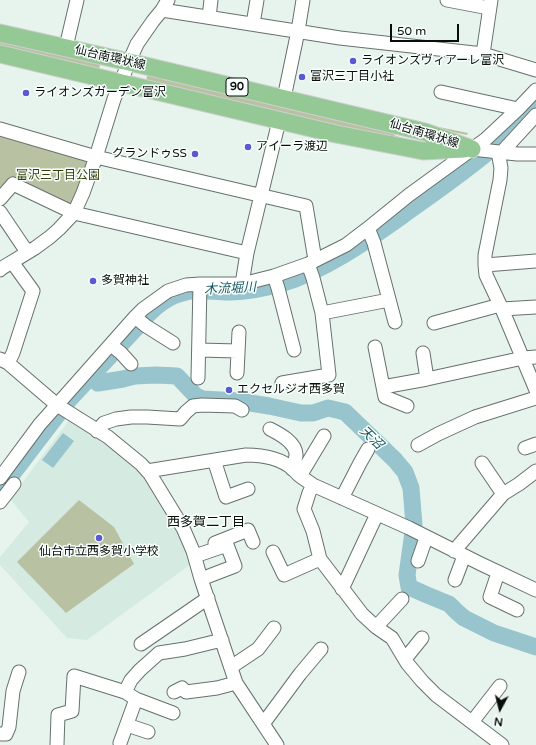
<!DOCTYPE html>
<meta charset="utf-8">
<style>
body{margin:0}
#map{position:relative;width:536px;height:745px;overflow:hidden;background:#e7f4ed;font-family:"Varela Round",sans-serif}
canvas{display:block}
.north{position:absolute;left:480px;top:689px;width:40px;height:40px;-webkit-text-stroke:3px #f9fffc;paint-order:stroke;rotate:187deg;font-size:11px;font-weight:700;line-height:16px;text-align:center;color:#090e0c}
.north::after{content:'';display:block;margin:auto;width:14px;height:18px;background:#090e0c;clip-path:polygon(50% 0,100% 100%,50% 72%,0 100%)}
.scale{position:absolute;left:390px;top:24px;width:69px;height:18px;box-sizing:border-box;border:2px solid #090e0c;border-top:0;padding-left:5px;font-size:12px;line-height:14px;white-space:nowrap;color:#090e0c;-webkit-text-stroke:3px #f9fffc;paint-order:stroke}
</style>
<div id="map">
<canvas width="536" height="745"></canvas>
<div class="north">N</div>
<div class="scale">50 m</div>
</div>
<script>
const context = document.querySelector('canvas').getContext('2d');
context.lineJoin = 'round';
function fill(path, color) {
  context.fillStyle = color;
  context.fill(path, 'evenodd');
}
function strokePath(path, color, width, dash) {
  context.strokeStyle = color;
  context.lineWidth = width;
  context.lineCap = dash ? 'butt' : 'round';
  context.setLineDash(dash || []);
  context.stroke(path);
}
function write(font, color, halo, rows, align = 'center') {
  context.font = font + ' "Varela Round","Noto Sans JP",sans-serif';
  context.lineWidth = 3;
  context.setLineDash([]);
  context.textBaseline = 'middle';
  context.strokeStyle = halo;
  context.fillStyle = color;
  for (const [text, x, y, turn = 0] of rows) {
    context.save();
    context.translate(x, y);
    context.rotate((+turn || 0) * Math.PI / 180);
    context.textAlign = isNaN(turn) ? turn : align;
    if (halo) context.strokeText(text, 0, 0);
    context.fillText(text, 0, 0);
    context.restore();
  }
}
fill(new Path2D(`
 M70 419 95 435 137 467 177 529 191 564 87 640 67 638 0 565V557L29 522 10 499Z`), '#d5ebe1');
fill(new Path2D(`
 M0 38 101 62 98 72 0 49Z
 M148 73 395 129 394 135 402 138 401 143 145 84Z
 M429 125 468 133 467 135 428 127Z
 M0 134 89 160 71 208 11 181 0 193Z
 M79 500 114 527 134 564 66 613 17 562Z`), '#b8c2a3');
fill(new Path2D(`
 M63 433 74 441 53 468 42 460Z`), '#98c5cd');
strokePath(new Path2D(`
 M93 374 98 383 123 379 135 376 156 375 177 376 196 396 203 399 238 401 269 406 301 413H313L328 408 345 412 395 460 405 472 411 488 414 525 407 575 409 587 427 595 449 604 457 612 464 618 494 633 536 647
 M0 490 68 401 139 325C148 313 164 298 179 294 187 291 197 290 206 291 214 291 222 292 230 292 247 292 265 288 281 284 325 270 364 243 402 216 435 192 470 169 501 141 513 130 524 116 536 104`), '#98c5cd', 17);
const minor = new Path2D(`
 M447 0 489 8
 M162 10 340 38 483 54 536 70
 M209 17 211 0
 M253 24 257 0
 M66 47 77 0
 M483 54 491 0
 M441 92 518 109
 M284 98 298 31 303 0
 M536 115 502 152 499 157 501 168 500 180 485 255V265L486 275 502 309 536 390
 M0 129 96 157 306 206 315 260
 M472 149 517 154H536
 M0 199 13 184 74 213 247 253
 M0 212 27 252
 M367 229 370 233 374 243 395 322
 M485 265 536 261
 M0 270 2 268 35 248 50 237 59 229 74 213 83 193 96 157 114 99 129 62 137 44 153 21 162 10 168 0
 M274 276 278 288 294 350
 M242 284 247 253 279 121
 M502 309 536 307
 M322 313 389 300
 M135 317 146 326 173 343
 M434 323 500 305
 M111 345 121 353 131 364
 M375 347 385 397 407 406
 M199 350 238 351
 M423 353 427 379
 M0 359 8 363 57 405 135 317 143 309 168 291 186 285 200 284H242L274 276 308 264 346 245 367 229 409 195 486 139 518 109 536 90
 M8 363 13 353 33 291 12 262
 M237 373 239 332
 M198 378 200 284
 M282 383 329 375 322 313 313 278 308 264
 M383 387 427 379 523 358 536 357
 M270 429C280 434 297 443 296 456 295 460 294 465 292 469
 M97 431 104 423 116 419 131 417H147L180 419 186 412 193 406 202 405 235 406 242 410
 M418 445 438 434 475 417 536 398
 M525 448 536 444
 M214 460 226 497 248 489
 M482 463 503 494
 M147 471 246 455C262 455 280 458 293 469 295 471 297 474 300 476 304 479 309 482 313 485L409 528 481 564 536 590
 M300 476 324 436
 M0 478 40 424 57 405 108 437 141 464 150 474 183 528 193 551 201 579 236 683 277 745
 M313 485 309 493 304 509 313 531 320 559 362 614 376 627 392 638 407 663 422 681 436 695 502 745
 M342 498 360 463 368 449
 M0 502 14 484
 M215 543 248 530 253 542
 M454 551 503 494 519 484 536 471
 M273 552 284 575 320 559
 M195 556 227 545 235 566 201 579
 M418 561 426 538
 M498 573 490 597 517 610
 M455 580 464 556
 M342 589 377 514
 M376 627 402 599
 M141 644 208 598
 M405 659 422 638
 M231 667 258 649 274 628
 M125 692 131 680 140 670 159 653 185 649 222 640
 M174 692 182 688 186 692 217 688 236 683
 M472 722 500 686
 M263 724 300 674 321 649
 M127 725 148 732
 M0 734H6L9 727 13 691 19 672
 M120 743 136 699
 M57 745 58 715 72 711 74 676 125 692 136 699 173 713`);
const major = new Path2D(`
 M0 33 129 62 425 132 472 149
 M0 54 336 134 423 151 464 149`);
strokePath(minor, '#66716c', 15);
strokePath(major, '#cecfce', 19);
strokePath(minor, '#fff', 13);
strokePath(major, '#94c894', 17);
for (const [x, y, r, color] of [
 [353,61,4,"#5959d1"],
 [302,77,4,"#5959d1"],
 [26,93,4,"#5959d1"],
 [248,147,4,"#5959d1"],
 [195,154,4,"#5959d1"],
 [93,281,4,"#5959d1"],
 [229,390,4,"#5959d1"],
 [99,538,4,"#5959d1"]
]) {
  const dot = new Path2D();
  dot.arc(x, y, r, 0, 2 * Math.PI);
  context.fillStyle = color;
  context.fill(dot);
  strokePath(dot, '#f9fffc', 1.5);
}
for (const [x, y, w] of [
 [237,87,22]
]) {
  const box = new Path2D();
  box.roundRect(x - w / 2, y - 9, w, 18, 3);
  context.fillStyle = '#f9fffc';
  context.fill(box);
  strokePath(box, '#090e0c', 1);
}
write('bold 11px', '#090e0c', null, [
 ["90",237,87]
]);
write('12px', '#090e0c', '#f9fffc', [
 ["仙台南環状線",110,58,13],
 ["仙台南環状線",424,134,17]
]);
write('12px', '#090e0c', '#f9fffc', [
 ["ライオンズヴィアーレ富沢",361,61],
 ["富沢三丁目小社",310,77],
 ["ライオンズガーデン富沢",34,93],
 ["アイーラ渡辺",256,147],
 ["グランドゥSS",187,154,"right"],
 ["多賀神社",101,281],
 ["エクセルジオ西多賀",237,390],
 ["仙台市立西多賀小学校",99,552,"center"]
], 'left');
write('12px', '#344007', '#f9fffc', [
 ["富沢三丁目公園",58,176]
]);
write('italic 13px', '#1a5762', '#f9fffc', [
 ["木流堀川",230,289,-3],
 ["天沼",371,438,44]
]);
write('13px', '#090e0c', '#f9fffc', [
 ["西多賀二丁目",206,523]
]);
</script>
